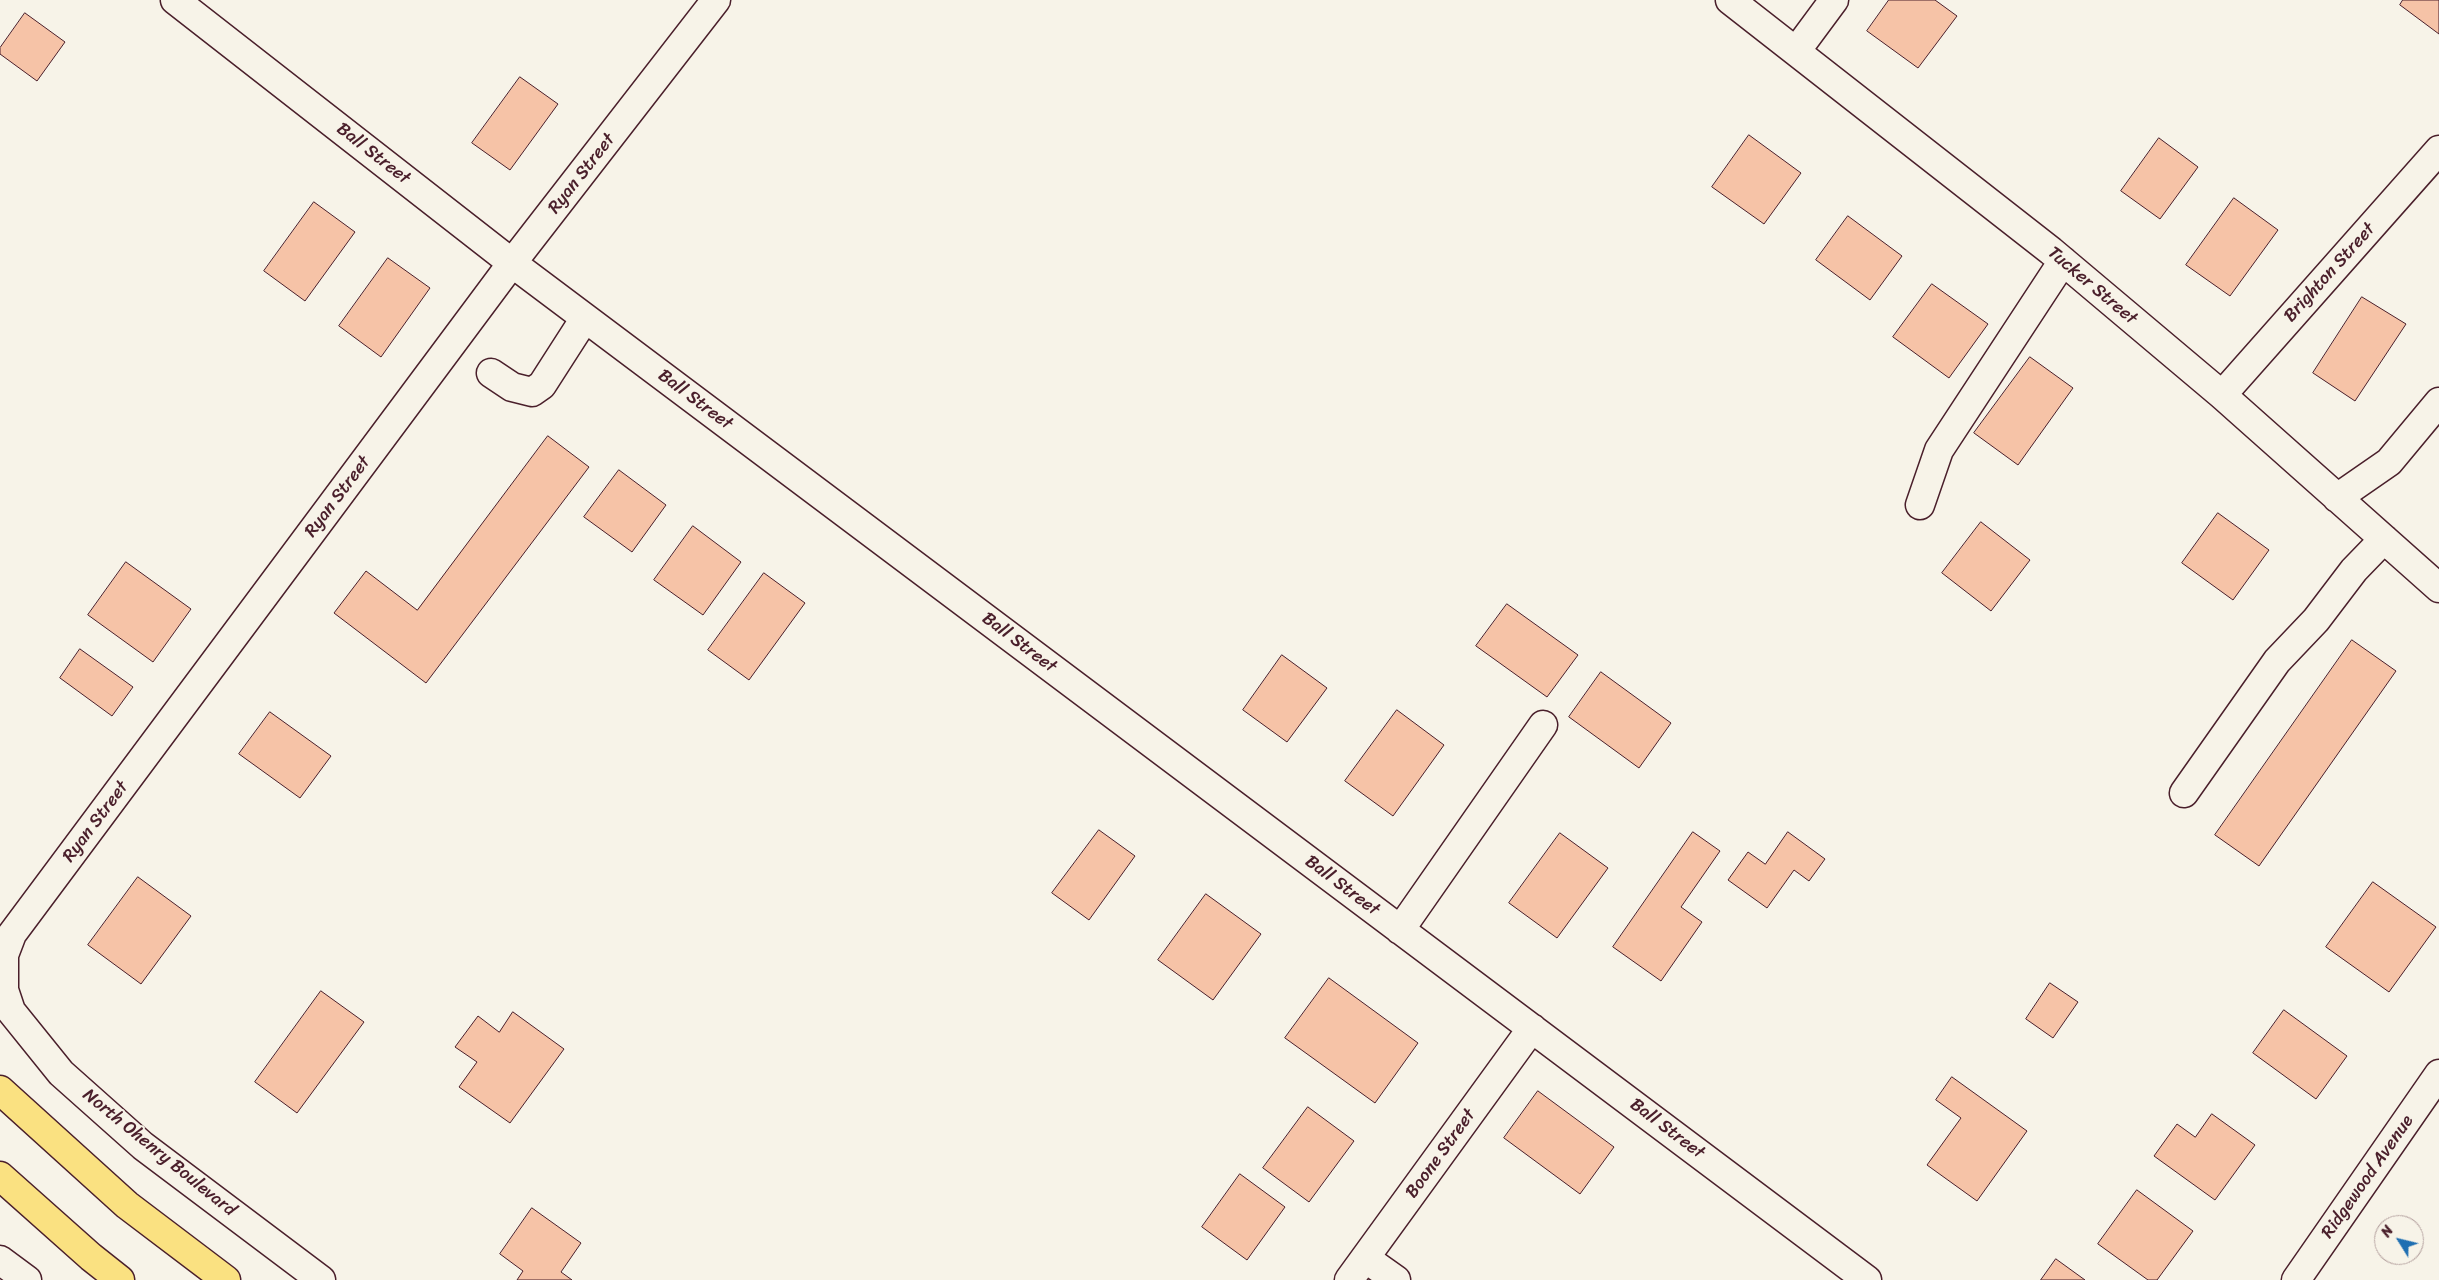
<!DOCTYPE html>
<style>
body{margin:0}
#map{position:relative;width:2439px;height:1280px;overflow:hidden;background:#f7f3e8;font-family:Sriracha,sans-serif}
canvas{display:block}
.north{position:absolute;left:2374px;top:1215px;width:50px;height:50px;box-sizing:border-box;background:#f7f3e8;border:1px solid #b29e9c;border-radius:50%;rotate:306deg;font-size:14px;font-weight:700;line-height:20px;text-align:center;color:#4a1f2b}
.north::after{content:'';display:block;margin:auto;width:18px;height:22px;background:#1f6fb2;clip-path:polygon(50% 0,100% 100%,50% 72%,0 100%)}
</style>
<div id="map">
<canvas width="2439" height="1280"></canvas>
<div class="north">N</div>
</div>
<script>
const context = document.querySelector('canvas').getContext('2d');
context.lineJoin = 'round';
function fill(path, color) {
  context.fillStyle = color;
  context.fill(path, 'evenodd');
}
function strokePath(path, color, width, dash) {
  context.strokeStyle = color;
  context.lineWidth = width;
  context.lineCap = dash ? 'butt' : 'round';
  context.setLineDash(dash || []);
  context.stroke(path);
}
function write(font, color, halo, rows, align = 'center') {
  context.font = font + ' Sriracha,sans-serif';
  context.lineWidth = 4;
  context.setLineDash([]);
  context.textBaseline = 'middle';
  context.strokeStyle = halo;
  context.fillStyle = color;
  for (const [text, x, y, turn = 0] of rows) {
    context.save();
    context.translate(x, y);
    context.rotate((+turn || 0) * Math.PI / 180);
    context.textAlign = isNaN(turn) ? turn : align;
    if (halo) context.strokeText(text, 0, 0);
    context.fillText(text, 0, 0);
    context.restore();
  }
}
const building = new Path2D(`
 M1889 0H1935L1957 16 1918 68 1867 31Z
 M2403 0H2439V34L2400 5Z
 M25 13 65 42 37 81 0 54V48Z
 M520 77 558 104 510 170 472 143Z
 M1749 135 1801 173 1764 224 1712 187Z
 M2159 138 2198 167 2160 219 2121 191Z
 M2234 198 2278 230 2230 296 2186 265Z
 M314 202 355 232 305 301 264 271Z
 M1848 216 1902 256 1870 300 1816 260Z
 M388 258 430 288 381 357 339 326Z
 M1932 284 1988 324 1949 378 1893 337Z
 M2362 297 2406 324 2355 401 2313 373Z
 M2030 357 2073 388 2018 465 1974 433Z
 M548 436 589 467 426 683 334 613 366 571 417 610Z
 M619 470 666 505 632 552 584 517Z
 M2218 513 2269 550 2233 600 2182 563Z
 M1981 522 2030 560 1991 611 1942 573Z
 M693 526 741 562 703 615 654 580Z
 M126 562 191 609 153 662 88 615Z
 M764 573 805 603 749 680 708 650Z
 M1507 604 1578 655 1547 697 1476 646Z
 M2352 640 2396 671 2259 866 2215 835Z
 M80 649 133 687 112 716 60 678Z
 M1282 655 1327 688 1287 742 1243 710Z
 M1601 672 1671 723 1639 768 1569 717Z
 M1397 710 1444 745 1393 816 1345 781Z
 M270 712 331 756 300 798 239 754Z
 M1099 830 1135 856 1089 920 1052 893Z
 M1693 832 1720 851 1681 907 1702 922 1661 981 1613 947Z
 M1788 832 1825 859 1809 881 1794 870 1767 908 1728 880 1748 852 1765 864Z
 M1560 833 1608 868 1557 938 1509 903Z
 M138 877 191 916 141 984 88 945Z
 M2373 882 2436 927 2389 992 2326 947Z
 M1206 894 1261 934 1213 1000 1158 960Z
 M1329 978 1418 1043 1375 1103 1285 1038Z
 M2050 983 2078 1002 2053 1038 2026 1019Z
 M321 991 364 1022 297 1113 255 1082Z
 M2284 1010 2347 1056 2316 1099 2253 1053Z
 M513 1012 564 1049 510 1123 459 1087 477 1062 455 1047 478 1016 499 1032Z
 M1952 1077 2027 1131 1977 1201 1927 1165 1961 1118 1936 1100Z
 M1538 1091 1614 1147 1580 1194 1504 1138Z
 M1308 1107 1354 1141 1309 1202 1263 1168Z
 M2212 1114 2255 1145 2215 1200 2154 1156 2177 1124 2195 1137Z
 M1240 1174 1285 1207 1247 1260 1202 1227Z
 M2137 1190 2193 1231 2157 1280H2148L2098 1244Z
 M532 1208 581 1243 561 1272 572 1280H517L523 1271 500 1254Z
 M2056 1259 2085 1280H2041Z`);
fill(building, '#f6c3a7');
strokePath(building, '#4a1f2b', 1);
const minor = new Path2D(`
 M175 0 512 263 1867 1280
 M1730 0 2051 251 2222 395 2439 588
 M1797 50 1834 0
 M491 373 512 387 532 392 542 385 585 318
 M2222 395 2439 150
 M2337 498 2389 462 2439 402
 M1920 505 1939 450 2063 261
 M2184 793 2277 661 2316 620 2354 570 2384 539
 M1400 930 1543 725
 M1365 1258 1396 1280
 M0 1260 27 1280
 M321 1280 143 1146 61 1073 11 1011 4 990V955L12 934 512 263 716 0
 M1349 1280 1532 1028
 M2296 1280 2439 1074`);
const highway = new Path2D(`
 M0 1090 127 1205 226 1280
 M0 1176 91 1257 120 1280`);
strokePath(minor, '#4a1f2b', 31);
strokePath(highway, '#4a1f2b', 31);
strokePath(minor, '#f7f3e8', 28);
strokePath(highway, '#fae181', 28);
write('18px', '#4a1f2b', '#f7f3e8', [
 ["Ball Street",373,154,38],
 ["Ryan Street",582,174,-52],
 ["Brighton Street",2330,273,-48],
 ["Tucker Street",2092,286,40],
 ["Ball Street",695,400,37],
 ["Ryan Street",338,497,-53],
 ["Ball Street",1019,643,37],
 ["Ryan Street",96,822,-53],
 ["Ball Street",1342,886,37],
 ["Ball Street",1667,1129,37],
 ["North Ohenry Boulevard",159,1153,39],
 ["Boone Street",1441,1154,-54],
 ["Ridgewood Avenue",2368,1177,-55]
]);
</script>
